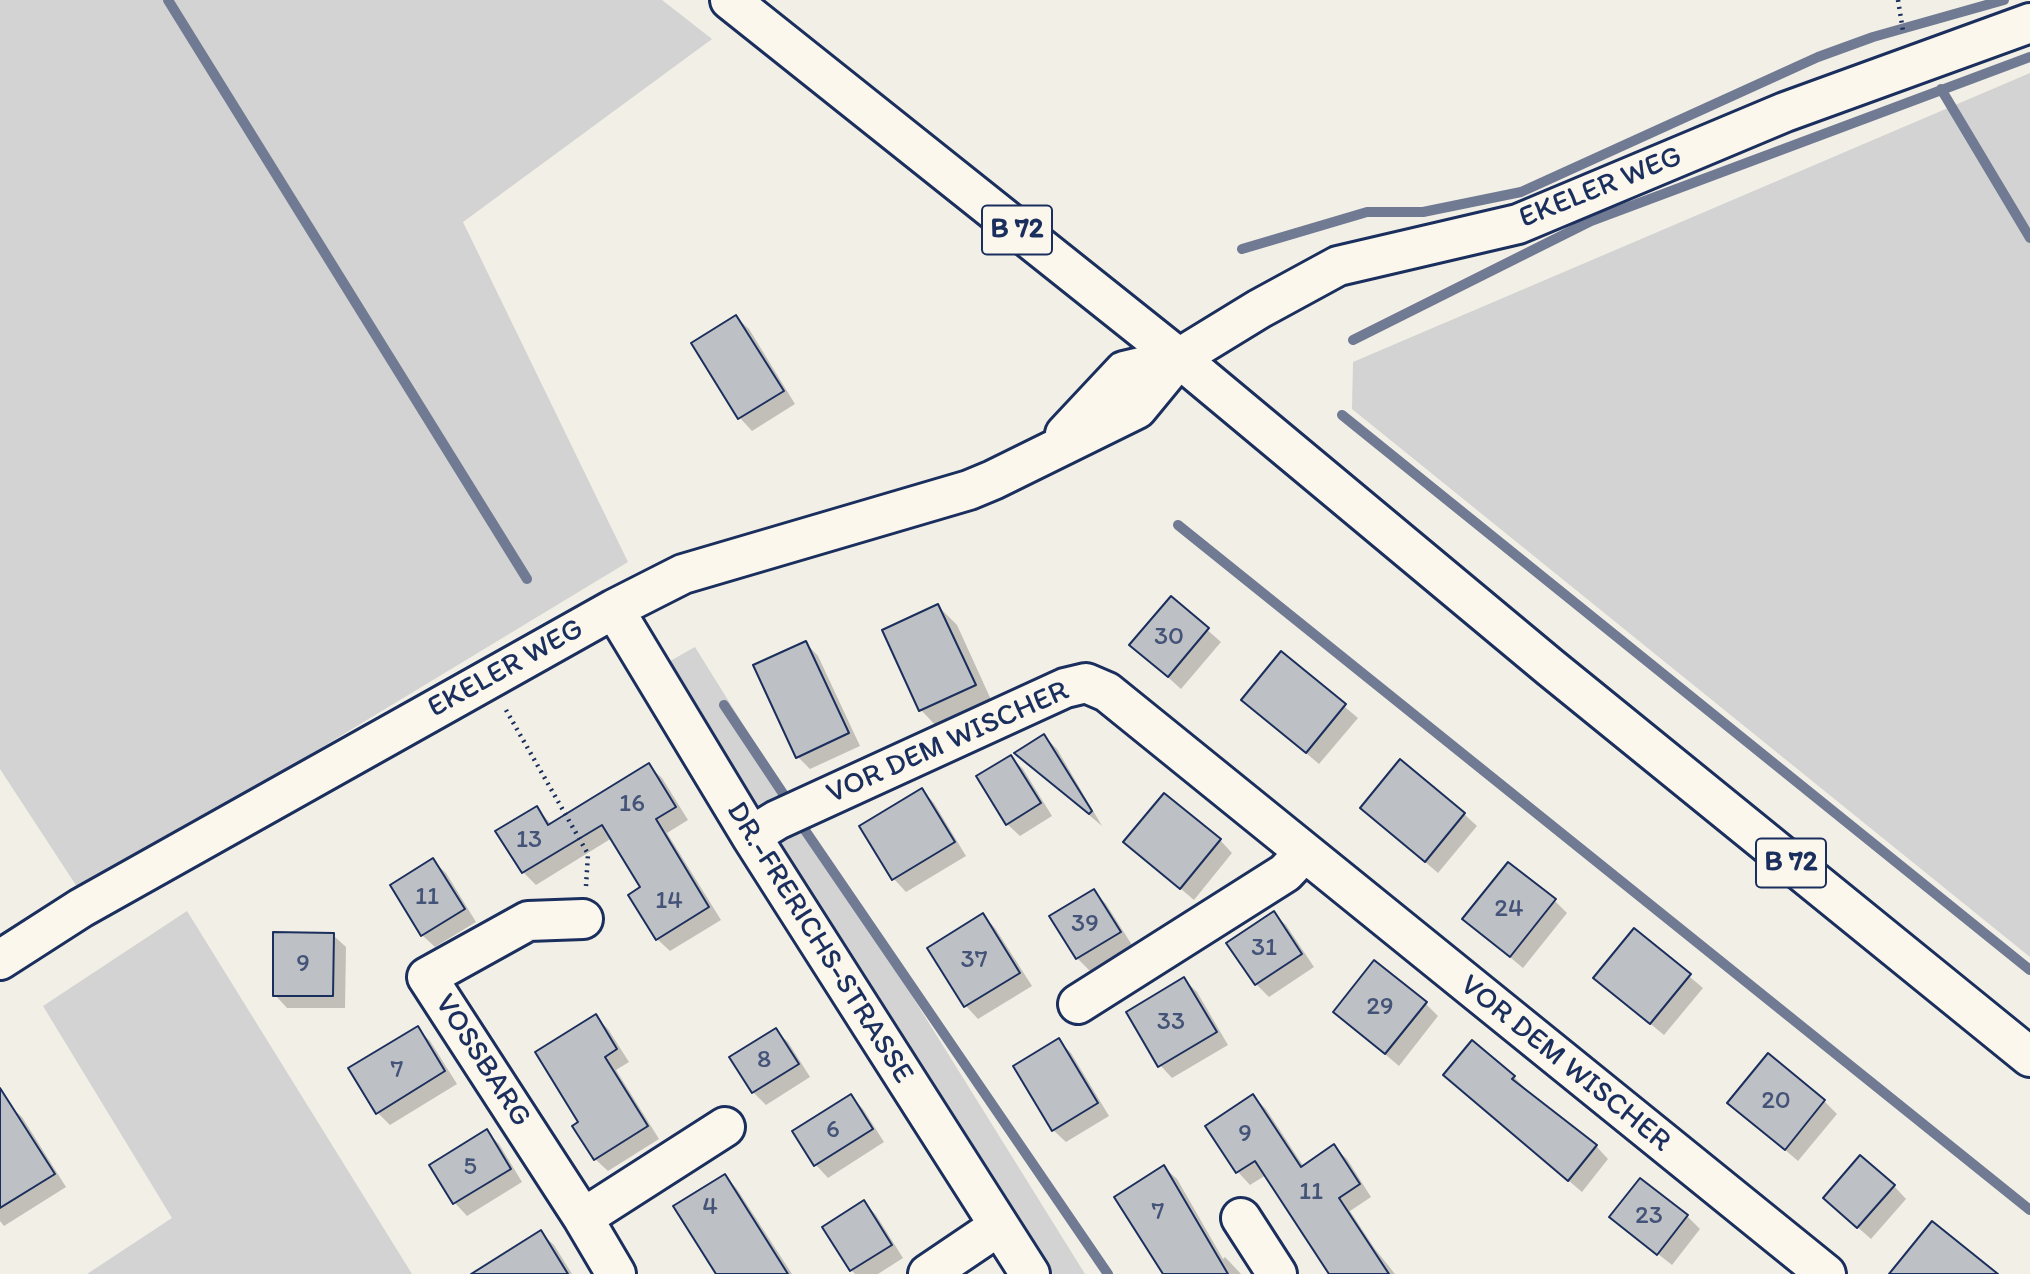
<!DOCTYPE html>
<style>
body{margin:0}
canvas{display:block;background:#f2efe6}
</style>
<canvas width="2030" height="1274"></canvas>
<script>
const context = document.querySelector('canvas').getContext('2d');
context.lineJoin = 'round';
function fill(path, color) {
  context.fillStyle = color;
  context.fill(path, 'evenodd');
}
function strokePath(path, color, width, dash) {
  context.strokeStyle = color;
  context.lineWidth = width;
  context.lineCap = dash ? 'butt' : 'round';
  context.setLineDash(dash || []);
  context.stroke(path);
}
function write(font, color, halo, rows, align = 'center') {
  context.font = font + ' Itim,sans-serif';
  context.lineWidth = 5;
  context.setLineDash([]);
  context.textBaseline = 'middle';
  context.strokeStyle = halo;
  context.fillStyle = color;
  for (const [text, x, y, turn = 0] of rows) {
    context.save();
    context.translate(x, y);
    context.rotate((+turn || 0) * Math.PI / 180);
    context.textAlign = isNaN(turn) ? turn : align;
    if (halo) context.strokeText(text, 0, 0);
    context.fillText(text, 0, 0);
    context.restore();
  }
}
fill(new Path2D(`
 M0 0H662L712 39 463 222 628 562 81 893 0 769Z
 M2030 73V957L1352 409 1353 362Z
 M695 647 1085 1274H1038L663 665Z
 M187 911 412 1274H87L172 1218 43 1006Z`), '#d2d3d2');
fill(new Path2D(`
 M736 317 749 329 795 404 752 431 740 418 693 343Z
 M1171 598 1221 642 1181 689 1132 645Z
 M938 606 957 625 993 704 939 729 921 710Z
 M806 643 818 656 860 746 810 769 798 757Z
 M1281 653 1358 718 1319 764 1243 700Z
 M1044 736 1057 749 1102 826 1016 753Z
 M1011 757 1023 769 1052 816 1020 836 1007 824Z
 M649 766 662 778 688 820 667 833 721 920 670 951 657 939 643 888 612 838 536 885 523 872 537 808 552 825Z
 M922 790 934 803 966 856 906 892 894 879 862 827Z
 M1362 808 1464 814 1477 826 1438 873Z
 M1220 840 1232 853 1194 900 1126 842Z
 M433 861 446 873 476 922 435 947 422 935Z
 M1094 891 1106 904 1132 945 1090 971 1077 958Z
 M1554 900 1567 913 1523 968 1464 919Z
 M1273 913 1286 925 1314 967 1269 997 1256 984Z
 M983 915 995 928 1032 986 978 1019 966 1006 929 948Z
 M1634 930 1703 988 1664 1035 1595 978Z
 M333 935 346 947 345 1008H287L275 995Z
 M1184 979 1197 992 1228 1045 1172 1078 1160 1065Z
 M1426 1004 1438 1016 1399 1066 1335 1012Z
 M595 1016 608 1029 629 1062 616 1070 659 1139 608 1171 595 1159Z
 M417 1028 430 1041 457 1084 390 1125 377 1112Z
 M775 1030 788 1042 810 1077 766 1105 753 1092 731 1057Z
 M1059 1041 1071 1053 1109 1116 1066 1142 1053 1130Z
 M1514 1077 1526 1089 1525 1091 1596 1146 1608 1159 1582 1192 1458 1087Z
 M851 1096 863 1109 884 1142 828 1178 816 1165 794 1132Z
 M1253 1096 1266 1109 1304 1167 1334 1147 1347 1159 1371 1197 1350 1211 1375 1249 1395 1274H1331L1266 1175 1250 1185 1238 1172 1207 1126Z
 M1824 1101 1837 1114 1798 1161 1730 1103Z
 M9 1105 22 1117 66 1187 4 1226 0 1221V1111Z
 M486 1131 499 1144 522 1182 467 1216 455 1203Z
 M1164 1167 1177 1179 1223 1259 1225 1257 1241 1274H1171Z
 M725 1176 737 1189 792 1274H718Z
 M1894 1186 1906 1199 1871 1239 1838 1210Z
 M864 1202 876 1215 903 1258 878 1274H855L851 1270Z
 M1687 1216 1700 1229 1672 1265 1625 1228Z
 M541 1233 554 1245 572 1274H493Z`), '#0003');
strokePath(new Path2D(`
 M168 0 527 579
 M1941 89 2030 238
 M1242 249 1367 212H1423L1521 192 1818 57 1873 37 2004 0
 M1353 340 1591 221 2030 57
 M1342 415 2030 970
 M1178 525 2030 1210
 M724 705 788 801
 M798 820 1108 1274`), '#707b93', 10);
const building = new Path2D(`
 M736 315 784 391 738 419 691 343Z
 M1171 596 1209 628 1168 677 1129 645Z
 M938 604 976 685 919 711 882 630Z
 M806 641 849 733 796 758 753 665Z
 M1281 651 1346 704 1306 753 1241 700Z
 M1044 734 1092 811 1089 814 1014 753Z
 M1011 755 1041 803 1006 825 976 776Z
 M1400 759 1465 813 1425 862 1360 808Z
 M649 763 676 807 656 819 709 907 656 940 628 895 640 887 602 825 522 873 495 831 537 806 548 825Z
 M922 788 955 842 892 880 859 826Z
 M1164 793 1221 839 1180 889 1123 842Z
 M433 858 465 909 421 936 390 885Z
 M1508 862 1556 899 1510 957 1462 919Z
 M1094 889 1121 932 1076 959 1049 916Z
 M1274 911 1302 954 1255 985 1226 943Z
 M983 913 1020 973 964 1007 927 948Z
 M1634 928 1691 974 1650 1024 1593 978Z
 M273 932 334 933 333 996H273Z
 M1374 960 1427 1002 1385 1054 1333 1012Z
 M1184 977 1217 1032 1158 1067 1126 1012Z
 M596 1014 617 1049 605 1057 648 1126 594 1160 572 1126 578 1122 535 1052Z
 M418 1026 445 1071 376 1114 348 1068Z
 M776 1028 799 1064 752 1093 729 1057Z
 M1059 1038 1098 1103 1052 1131 1013 1066Z
 M1472 1040 1515 1076 1512 1079 1597 1145 1568 1181 1443 1075Z
 M1768 1053 1825 1100 1785 1150 1727 1103Z
 M0 1088 55 1174 0 1208Z
 M851 1094 873 1129 814 1166 792 1131Z
 M1253 1094 1301 1167 1334 1144 1360 1184 1339 1198 1389 1274H1329L1255 1161 1236 1173 1205 1126Z
 M487 1129 511 1169 453 1204 429 1165Z
 M1860 1155 1895 1185 1857 1228 1823 1198Z
 M1164 1165 1228 1274H1163L1114 1197Z
 M725 1174 788 1274H716L673 1206Z
 M1640 1178 1688 1215 1657 1255 1609 1217Z
 M864 1200 892 1245 850 1271 822 1227Z
 M1932 1221 1998 1274H1889Z
 M541 1230 568 1274H471Z`);
fill(building, '#bdc0c4');
strokePath(building, '#1b2f5e', 2);
const minor = new Path2D(`
 M1065 434 1124 371 1179 358 1259 309 1338 266 1518 224 1785 112 2030 23
 M614 609 751 836 1030 1274
 M751 836 777 820 1065 688 1086 683 1107 692 1826 1274
 M583 919 528 921 427 977 583 1218 616 1274
 M0 960 81 908 614 609 683 574 969 490 993 480 1137 409 1179 358
 M1078 1004 1285 873 1304 853
 M583 1218 725 1127
 M1241 1218 1277 1274
 M928 1274 999 1226`);
const major = new Path2D(`
 M730 0 1179 358 1551 668 2030 1057`);
strokePath(minor, '#1b2f5e', 44);
strokePath(major, '#1b2f5e', 44);
strokePath(new Path2D(`
 M1898 0 1903 31
 M506 710 588 854 586 886`), '#1b2f5e', 4.5, [2, 5]);
strokePath(minor, '#fbf7ec', 38);
strokePath(major, '#fbf7ec', 38);
write('26px', '#445378', null, [
 ["30",1169,637],
 ["16",632,804],
 ["13",529,840],
 ["11",427,897],
 ["14",669,901],
 ["24",1509,909],
 ["39",1085,924],
 ["31",1264,948],
 ["37",974,960],
 ["9",303,964],
 ["29",1380,1007],
 ["33",1171,1022],
 ["8",764,1060],
 ["7",397,1070],
 ["20",1776,1101],
 ["6",833,1130],
 ["9",1245,1134],
 ["5",470,1167],
 ["11",1311,1192],
 ["4",710,1207],
 ["7",1158,1212],
 ["23",1649,1216]
]);
for (const [x, y, w] of [
 [1017,230,70],
 [1791,863,70]
]) {
  const box = new Path2D();
  box.roundRect(x - w / 2, y - 24.5, w, 49, 5);
  context.fillStyle = '#fbf7ec';
  context.fill(box);
  strokePath(box, '#1b2f5e', 2);
}
write('bold 28px', '#1b2f5e', null, [
 ["B 72",1017,230],
 ["B 72",1791,863]
]);
write('30px', '#1b2f5e', '#fbf7ec', [
 ["EKELER WEG",1601,188,-22],
 ["EKELER WEG",506,669,-29],
 ["VOR DEM WISCHER",948,743,-24],
 ["DR.-FRERICHS-STRASSE",819,943,58],
 ["VOSSBARG",482,1061,57],
 ["VOR DEM WISCHER",1565,1064,39]
]);
</script>
